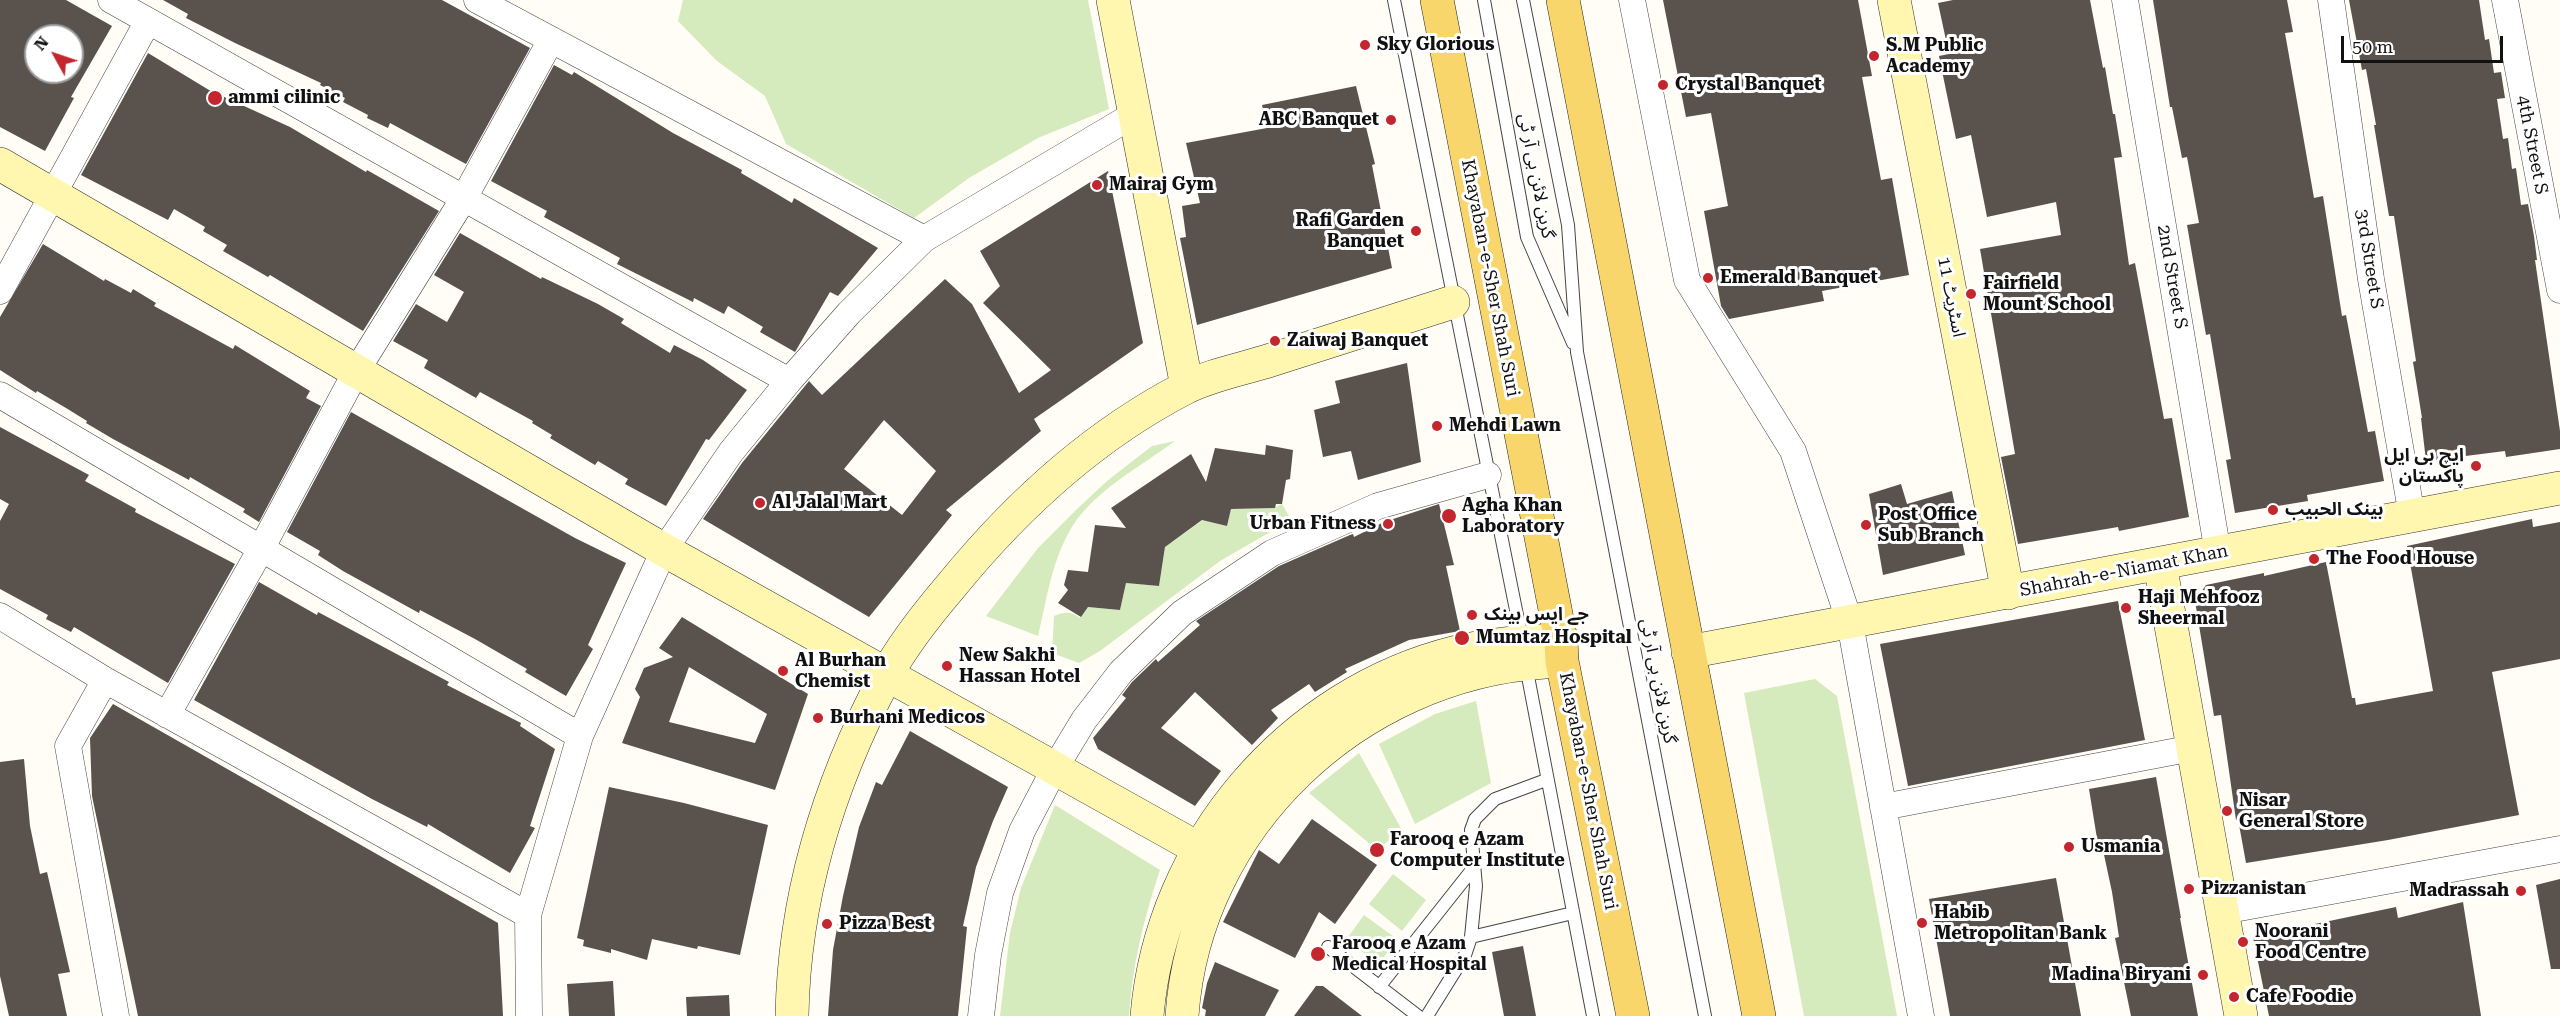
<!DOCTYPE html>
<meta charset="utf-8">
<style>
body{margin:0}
#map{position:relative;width:2560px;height:1016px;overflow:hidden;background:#fffdf5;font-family:"Roboto Serif",serif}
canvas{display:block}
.north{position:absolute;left:24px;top:24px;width:60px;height:60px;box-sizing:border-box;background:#fff;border:2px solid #a0a0a0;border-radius:50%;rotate:310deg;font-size:16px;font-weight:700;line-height:24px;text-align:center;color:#111}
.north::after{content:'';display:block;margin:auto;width:21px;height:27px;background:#c4262e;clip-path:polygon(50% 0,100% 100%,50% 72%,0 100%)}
.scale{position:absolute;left:2341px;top:36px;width:162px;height:27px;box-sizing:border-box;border:3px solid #111;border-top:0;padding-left:8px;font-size:18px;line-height:21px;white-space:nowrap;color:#111;-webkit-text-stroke:4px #fff;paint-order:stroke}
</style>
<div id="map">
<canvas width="2560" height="1016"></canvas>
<div class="north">N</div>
<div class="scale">50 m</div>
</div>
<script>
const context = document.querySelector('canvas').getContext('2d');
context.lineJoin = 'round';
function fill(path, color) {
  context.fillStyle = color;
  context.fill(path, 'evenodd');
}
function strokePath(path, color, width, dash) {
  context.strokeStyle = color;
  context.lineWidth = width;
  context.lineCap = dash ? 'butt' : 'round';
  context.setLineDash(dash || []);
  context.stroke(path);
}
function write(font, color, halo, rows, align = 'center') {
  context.font = font + ' "Roboto Serif","Noto Sans Arabic",serif';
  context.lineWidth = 6;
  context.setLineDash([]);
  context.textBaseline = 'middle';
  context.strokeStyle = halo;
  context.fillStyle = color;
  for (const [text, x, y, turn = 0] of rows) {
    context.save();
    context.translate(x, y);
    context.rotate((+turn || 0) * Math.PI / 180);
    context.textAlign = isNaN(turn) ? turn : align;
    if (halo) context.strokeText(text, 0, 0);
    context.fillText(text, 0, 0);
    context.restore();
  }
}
fill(new Path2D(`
 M683 0H1088L1109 109 1038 138 969 178 914 218 786 144 765 96 717 61 678 21Z
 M1175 441C1139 468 1089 493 1068 534 1051 565 1046 603 1038 636L986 616 1038 548 1077 509 1107 481 1152 446Z
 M1282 504 1291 520 1220 561 1100 651 1079 663 1052 653 1054 616C1065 612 1070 611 1080 618L1088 607 1120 610 1126 583 1159 586 1166 542H1172L1203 520 1227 526 1231 509 1274 508Z
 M1815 679 1837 696 1897 1016H1804L1744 693Z
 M1476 701 1491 783 1415 824 1379 744 1435 714Z
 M1359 753 1402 830 1377 850 1309 793Z
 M1055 805 1160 870C1144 918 1132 966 1129 1016H1000L1010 933 1021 888Z
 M1393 874 1426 900 1402 931 1369 904Z
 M1364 915 1397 939 1379 964 1346 940Z`), '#d5ebbd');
fill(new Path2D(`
 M0 0H66L112 26 71 97 74 98 45 151 0 127ZM36 36H72V72H36Z
 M163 0H442L530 48 466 164 390 123 388 128 367 118 368 115 343 102 345 98 320 85 321 83 235 43 186 18 188 14Z
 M1663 0H1858L1872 76 1862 77 1881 180 1892 178 1909 275 1822 291 1824 301 1729 319 1721 306 1704 211 1728 206 1711 113 1686 117Z
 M1953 0H2090L2103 68 2105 67 2113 114H2115L2122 157 2114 158 2129 265 2135 263 2164 419 2172 418 2189 517 2119 531 2118 527 2018 544 2001 457 2015 454 1980 249 2061 235 2056 202 1987 217 1971 135 1956 139 1939 56 1949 54 1938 3Z
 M2153 0H2287L2293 32 2285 33 2314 198 2323 196 2342 316 2346 315 2368 432 2375 431 2384 481 2307 495 2308 501 2235 513 2226 460 2231 459 2210 334 2206 335 2187 225 2199 223 2187 157 2182 158 2172 107H2170Z
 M2349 0H2479L2485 40 2489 39 2494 73 2501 72 2505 98 2497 99 2503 139 2508 138 2512 169 2516 168 2521 205 2528 204 2534 236 2537 260H2535L2560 431V449L2506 457 2505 451 2426 461 2421 418H2422L2413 362 2416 361 2394 216H2389L2374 125H2376L2366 69 2362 70Z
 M148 53 209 90 290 127 366 172 367 170 439 211 363 331 270 275 268 277 223 251 227 245 203 231 205 227 174 209 168 220 81 175Z
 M554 65 572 75 574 72 673 133 742 170 741 173 777 194 792 203 794 198 878 248 838 296 830 292 795 352 760 332 763 327 728 306 724 314 694 298 693 302 617 264 620 258 544 217 547 211 491 181Z
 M1356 86 1375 164 1372 165 1392 268 1197 325 1180 238 1186 237 1182 206 1200 203 1186 143 1267 128 1262 105Z
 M1108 171 1143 343 1034 419 1041 431 946 510 952 515 869 617 703 519 742 463 809 381 822 395 945 279 972 304 1019 393 1051 370 983 303 1000 286 980 251ZM884 420 936 471 902 515 844 469Z
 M460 233 541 279 542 277 598 304 624 319 621 323 670 353 674 345 703 360 747 390 709 440 706 439 666 506 625 484 628 479 598 461 595 465 550 438 552 435 532 423 533 421 480 392 476 398 424 368 428 360 393 341 416 304 447 322 464 292 434 275Z
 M43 244 104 281 105 279 131 293 133 289 156 303 154 306 233 349 235 345 310 391 306 398 321 406 259 522 243 512 245 509 190 477 189 480 113 439 86 423 87 421 66 408 37 391 36 393 0 370V317Z
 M1407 363 1421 462 1358 480 1351 451 1323 457 1314 410 1340 403 1335 381Z
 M351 412 575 538 626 563 588 645 593 649 566 696 525 672 527 669 475 639 420 610 419 613 343 571 318 555 320 551 287 532Z
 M0 427 89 475 85 481 136 509 135 512 235 564 168 683 74 627 71 632 46 619 48 615 0 589V521L9 504 0 499Z
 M1266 445 1293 450 1290 479 1286 480 1282 504H1276L1275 508 1231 509 1227 526 1202 520 1165 547 1159 586 1126 583 1120 610 1088 607 1081 617 1058 603 1068 590 1064 585 1068 570 1088 572 1095 525 1126 528 1111 508 1191 454 1206 482 1215 448 1265 455Z
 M1901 484 1907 504 1952 491 1965 555 1883 575 1869 494Z
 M1439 504 1454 565 1446 566 1460 631 1409 640 1345 669 1347 672 1315 692 1309 684 1271 710 1278 718 1252 745 1195 692 1161 728 1221 771 1195 806 1098 749 1093 738 1126 698 1122 695 1132 682 1156 659 1158 662 1200 625 1196 621 1279 566 1350 535 1353 534 1354 537 1384 522Z
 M2532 519 2533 527 2560 522V659L2492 672 2519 815 2388 840 2246 863 2238 819 2236 820 2221 715 2214 716 2195 601 2206 585 2264 573V576L2326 562 2352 698H2355L2356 705 2433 691 2407 546Z
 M259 582 317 615 318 612 449 682 447 685 521 723 520 726 555 749 530 826 535 828 510 873 428 824 427 827 372 799 194 700Z
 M2118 601 2145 740 1908 786 1880 644Z
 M682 617 808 694 775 790 622 743 640 697 635 689 644 668 673 657 659 648ZM689 667 767 714 755 743 669 722Z
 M113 704 498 923 503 1016H138L92 796 90 738Z
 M910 731 1008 787 993 821 976 867 963 926 967 927 958 1016H828L833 950 843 896 859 827 876 782 882 785Z
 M24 759 30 826 40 874 47 872 70 972 58 974 67 1016H9L0 976V762Z
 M2156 777 2181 918H2180L2198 1016H2131L2115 938 2119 937 2112 892 2103 850 2099 851 2089 789Z
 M609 787 684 803 768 825 740 955 698 946 697 949 652 939 647 960 611 949V953L583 946 584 940 577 938Z
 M1312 819 1377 865 1335 924 1319 912 1295 958 1223 922 1259 850 1279 864Z
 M2056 878 2081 1016H1950L1929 899Z
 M2560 879V969H2551L2536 885Z
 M2463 902 2481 1016H2269L2253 937 2396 907 2398 918Z
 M1523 946 1536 1016H1504L1492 952Z
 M1215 962 1279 990 1265 1016H1205L1206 1010 1202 1008 1207 983Z
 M613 981 615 1016H569L567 984Z
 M1316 986H1323L1362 1016H1294Z
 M729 995 730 1016H687L686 997Z`), '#5a524d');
const lane = new Path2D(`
 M1394 0 1522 640
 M1484 0 1527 237 1573 343
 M1523 0 1568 225 1577 352 1705 1016
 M1526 666 1593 1016
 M1471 937 1573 913
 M1328 947 1418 1016
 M1379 987 1475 866
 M1427 1016 1465 955 1471 937 1476 886 1471 830 1475 819 1495 799 1546 780`);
const street = new Path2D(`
 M111 0 789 381
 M477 0 924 239
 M1632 0 1687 280 1793 451 1850 623 1921 1016
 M2125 0 2218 553
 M2331 0 2371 279 2412 516
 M2505 0 2560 290
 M0 291 148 21
 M0 395 580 736
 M0 616 105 680 528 915
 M105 680 68 746 116 1016
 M167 715 261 549 357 370 464 198 551 40
 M1883 807 2193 748
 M2223 911 2560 849
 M529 1016 528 915 580 736 664 550 731 452 789 381 849 313 924 239 1135 114
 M981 1016 988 955 1000 893 1022 831 1055 768 1084 720 1121 672 1182 613 1272 553 1378 506 1488 475`);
const secondary = new Path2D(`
 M1113 0 1187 387
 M1894 0 2008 593
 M0 164 664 550 1226 864
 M2160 564 2241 1016
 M1688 652 2560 488
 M792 1016C794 897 830 781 886 676 903 644 928 613 951 586 1017 505 1092 436 1185 388 1210 375 1243 369 1271 360 1331 341 1392 322 1453 302
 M1147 1016C1161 845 1289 693 1457 652 1491 644 1526 641 1561 640
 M1182 1016C1195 826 1357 674 1545 662`);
const primary = new Path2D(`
 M1437 0 1561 640 1562 661 1633 1016
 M1563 0 1759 1016`);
strokePath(lane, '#444', 14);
strokePath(street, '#444', 27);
strokePath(secondary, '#333', 34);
strokePath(primary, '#222', 34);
strokePath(lane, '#fff', 12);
strokePath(street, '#fff', 26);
strokePath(secondary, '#fff6b0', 33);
strokePath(primary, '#f9d66b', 33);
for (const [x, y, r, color] of [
 [1365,45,6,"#c4262e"],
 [1874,56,6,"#c4262e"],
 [1663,85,6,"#c4262e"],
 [215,98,8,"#c4262e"],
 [1391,120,6,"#c4262e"],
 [1097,185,6,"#c4262e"],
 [1416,231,6,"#c4262e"],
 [1708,278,6,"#c4262e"],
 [1971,294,6,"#c4262e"],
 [1275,341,6,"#c4262e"],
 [1437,426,6,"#c4262e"],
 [2476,466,6,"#c4262e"],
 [760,503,6,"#c4262e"],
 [2273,510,6,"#c4262e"],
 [1449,516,8,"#c4262e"],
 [1388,524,6,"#c4262e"],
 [1866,525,6,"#c4262e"],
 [2314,559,6,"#c4262e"],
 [2126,608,6,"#c4262e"],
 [1472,615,6,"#c4262e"],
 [1462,638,8,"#c4262e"],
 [947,666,6,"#c4262e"],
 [783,671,6,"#c4262e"],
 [818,718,6,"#c4262e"],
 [2227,811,6,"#c4262e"],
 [2069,847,6,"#c4262e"],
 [1377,850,8,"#c4262e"],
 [2189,889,6,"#c4262e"],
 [2521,891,6,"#c4262e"],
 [1922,923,6,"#c4262e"],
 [827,924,6,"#c4262e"],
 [2243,942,6,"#c4262e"],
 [1318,954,8,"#c4262e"],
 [2203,975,6,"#c4262e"],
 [2234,997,6,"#c4262e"]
]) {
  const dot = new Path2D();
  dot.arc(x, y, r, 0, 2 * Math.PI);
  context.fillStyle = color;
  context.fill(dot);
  strokePath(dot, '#fff', 2);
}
write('bold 18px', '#111', '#fff', [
 ["Sky Glorious",1377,45],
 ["S.M Public",1886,46],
 ["Academy",1886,67],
 ["Crystal Banquet",1675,85],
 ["ammi cilinic",228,98],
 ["ABC Banquet",1379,120,"right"],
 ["Mairaj Gym",1109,185],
 ["Rafi Garden",1404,221,"right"],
 ["Banquet",1404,242,"right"],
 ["Emerald Banquet",1720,278],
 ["Fairfield",1983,284],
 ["Mount School",1983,305],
 ["Zaiwaj Banquet",1287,341],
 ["Mehdi Lawn",1449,426],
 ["ایچ بی ایل",2464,456,"right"],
 ["پاکستان",2464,477,"right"],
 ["Al Jalal Mart",772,503],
 ["Agha Khan",1462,506],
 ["Laboratory",1462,527],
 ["بينک الحبيب",2285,510],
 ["Post Office",1878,515],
 ["Sub Branch",1878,536],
 ["Urban Fitness",1376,524,"right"],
 ["The Food House",2326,559],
 ["Haji Mehfooz",2138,598],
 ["Sheermal",2138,619],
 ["جے ایس بینک",1484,615],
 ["Mumtaz Hospital",1476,638],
 ["New Sakhi",959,656],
 ["Hassan Hotel",959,677],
 ["Al Burhan",795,661],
 ["Chemist",795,682],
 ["Burhani Medicos",830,718],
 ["Nisar",2239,801],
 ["General Store",2239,822],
 ["Farooq e Azam",1390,840],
 ["Computer Institute",1390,861],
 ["Usmania",2081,847],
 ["Pizzanistan",2201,889],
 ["Madrassah",2509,891,"right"],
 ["Habib",1934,913],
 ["Metropolitan Bank",1934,934],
 ["Pizza Best",839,924],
 ["Noorani",2255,932],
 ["Food Centre",2255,953],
 ["Farooq e Azam",1332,944],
 ["Medical Hospital",1332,965],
 ["Madina Biryani",2191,975,"right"],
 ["Cafe Foodie",2246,997]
], 'left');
write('18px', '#111', '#fff', [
 ["4th Street S",2532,145,79],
 ["گرین لائن بی آر ٹی",1536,176,79],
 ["3rd Street S",2369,259,81],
 ["2nd Street S",2172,277,80],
 ["Khayaban-e-Sher Shah Suri",1490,278,79],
 ["اسٹریٹ 11",1951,297,79],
 ["Shahrah-e-Niamat Khan",2124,571,-11],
 ["گرین لائن بی آر ٹی",1658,681,79],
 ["Khayaban-e-Sher Shah Suri",1588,791,79]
]);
</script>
